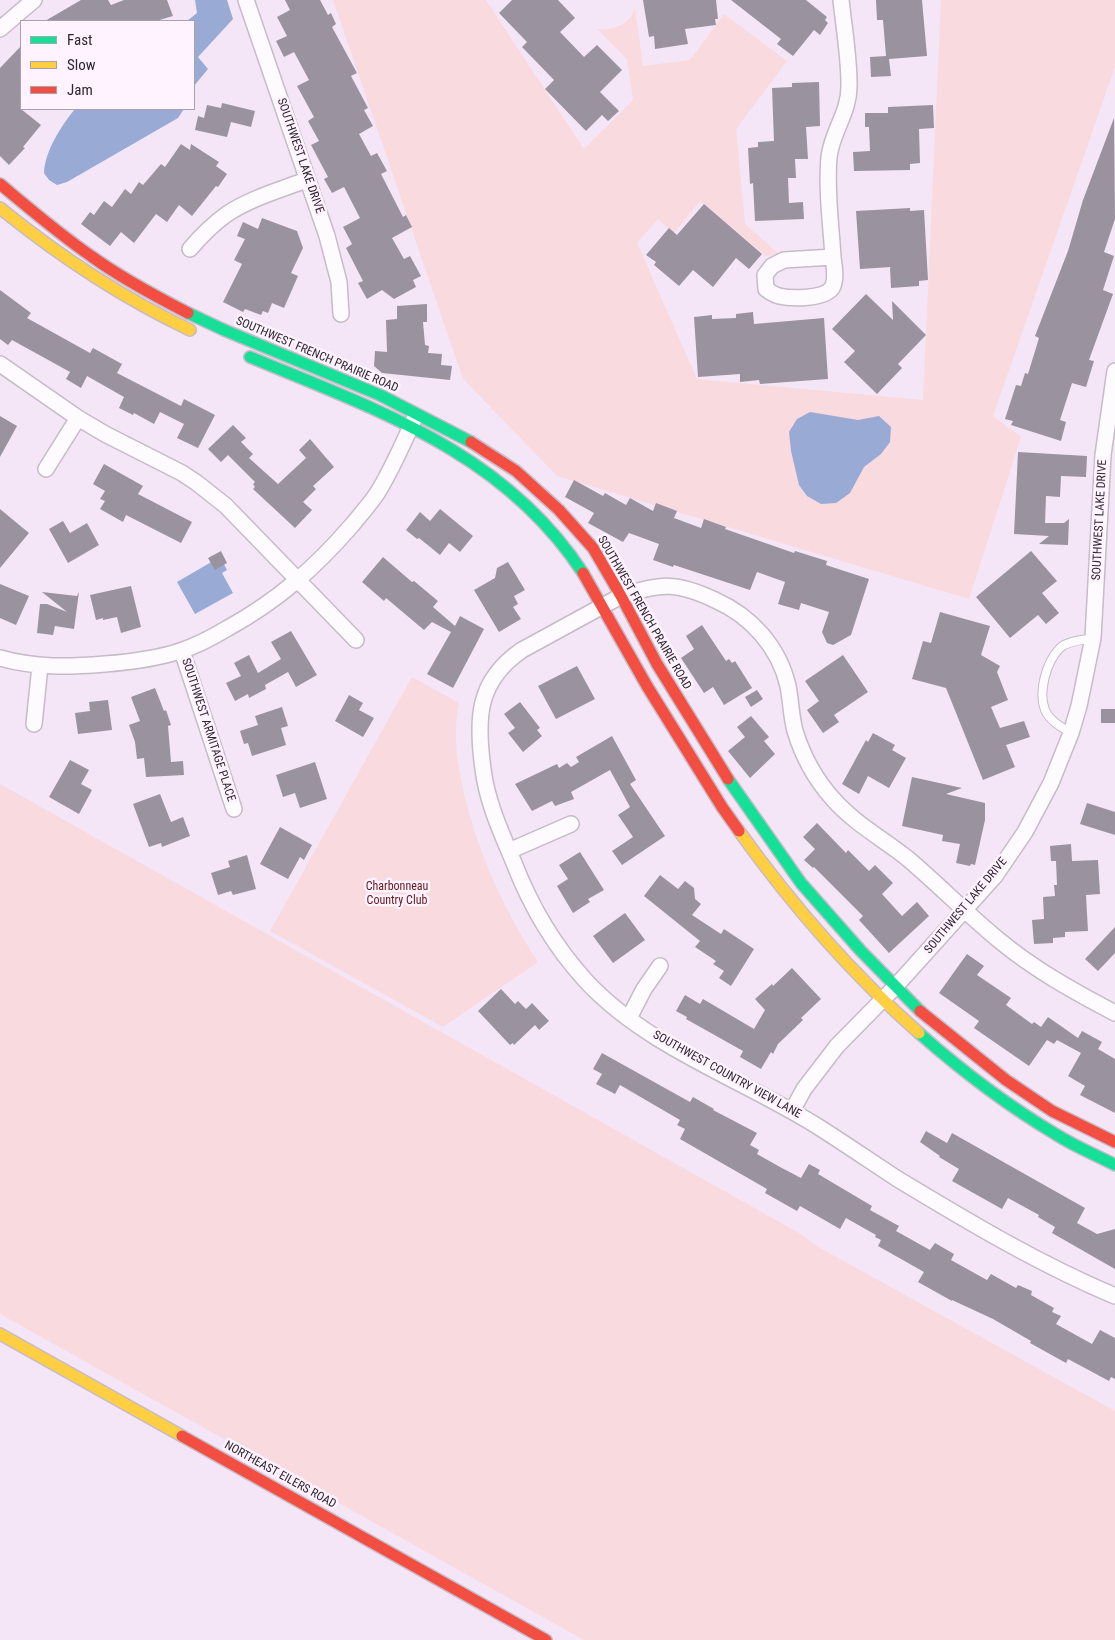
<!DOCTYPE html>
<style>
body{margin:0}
#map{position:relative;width:1115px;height:1640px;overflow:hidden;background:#f5e6f7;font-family:"Roboto Condensed",sans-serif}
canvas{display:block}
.legend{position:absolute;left:20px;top:20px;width:175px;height:90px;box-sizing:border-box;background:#fef3ff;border:1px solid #aba1ac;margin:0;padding:6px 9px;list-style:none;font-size:15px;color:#2f2630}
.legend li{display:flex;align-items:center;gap:10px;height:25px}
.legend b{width:25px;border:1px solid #aba1ac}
</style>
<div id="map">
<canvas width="1115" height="1640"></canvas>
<ul class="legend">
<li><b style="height:6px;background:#16e098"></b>Fast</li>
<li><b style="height:6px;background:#ffcf43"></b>Slow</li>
<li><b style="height:6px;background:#f24e42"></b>Jam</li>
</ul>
</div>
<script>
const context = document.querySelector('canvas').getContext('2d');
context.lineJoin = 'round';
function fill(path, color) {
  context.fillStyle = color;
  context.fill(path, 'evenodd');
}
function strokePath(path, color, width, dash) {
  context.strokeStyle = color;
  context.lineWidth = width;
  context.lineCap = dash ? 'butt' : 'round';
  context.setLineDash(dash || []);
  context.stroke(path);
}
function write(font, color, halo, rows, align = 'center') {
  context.font = font + ' "Roboto Condensed",sans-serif';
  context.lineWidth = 5;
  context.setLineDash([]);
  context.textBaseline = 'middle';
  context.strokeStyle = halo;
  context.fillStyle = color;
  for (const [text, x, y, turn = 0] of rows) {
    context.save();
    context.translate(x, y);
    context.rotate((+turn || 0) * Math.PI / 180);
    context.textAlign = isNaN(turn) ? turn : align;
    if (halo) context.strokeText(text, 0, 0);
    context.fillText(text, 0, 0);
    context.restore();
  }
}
fill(new Path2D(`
 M333 0H486L584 149 633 100 627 59 597 29C614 31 629 25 635 8L643 66 690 60 724 14 787 61 736 129 745 224 779 254 766 256 700 201 674 233 658 219 637 243 697 379 923 400 941 0H1115V67L993 416 1021 437 969 599 557 476 463 379Z
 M412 677 459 703C452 736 458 769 466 801 481 860 505 911 538 962L443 1027 270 931Z
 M0 784 799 1233 820 1248 1115 1411V1640H584L0 1314Z`), '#f9dadf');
fill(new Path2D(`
 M195 0H227L233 19 198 57 208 69 194 86V21H187L197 13Z
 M75 109H184L178 118 67 182 57 185 49 180 44 173C45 151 61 126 75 109Z
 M810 412 858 420 879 416 891 427 890 442 881 454 864 467 850 493 836 503 821 504 807 496 799 485 791 451 789 432 797 419Z
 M220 557 227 570 222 573 233 593 195 614 177 582Z`), '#99aad5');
fill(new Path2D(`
 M81 0H108L111 5 124 0H167L173 16 156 21H45Z
 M285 0H320L328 15 331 13 336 24 332 27 357 73 351 76 368 108 364 110 373 126 359 134 371 156 377 153 387 171 381 174 403 217 406 215 412 227 392 238 404 259 410 256 421 276 413 280 416 287 394 299 382 290 367 299 358 283 363 281 346 248 352 244 343 227 360 218 344 187 332 193 324 179 328 177 311 145 319 141 308 121 314 117 297 86 309 80 294 52 284 57 276 41 287 36 277 17 290 10Z
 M512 0H558L575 18 560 32 584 57 597 45 622 70 600 92 619 111 608 121 602 115 586 131 545 89 554 80 522 47 527 42 499 13Z
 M643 0H716L718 19H715L716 25 685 29 688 44 655 49 654 36 649 37Z
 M731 0H806L827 17 825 20 828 23 820 35 814 30 793 56 777 44 781 39Z
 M876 0H922L927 56 889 59 891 76 871 77 870 57 886 56 883 20H877Z
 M21 46V109L41 125 23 147 25 148 9 165 0 156V68Z
 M819 82 820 126 806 127 808 159H795L796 178H788L789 203 803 202 804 219 755 221 753 183 750 184 748 148 758 147V142L774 141 772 88 792 87V83Z
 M222 103 255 111 251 127 231 122 227 137 195 130 198 116 204 118 207 105 221 108Z
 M933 105 934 128 919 129 920 163 910 164V170L854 171 853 152 870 151 869 127H865V113H888V107Z
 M1114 118 1115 219 1104 252 1114 256 1103 290 1113 294 1089 360 1094 361 1086 387 1072 383 1060 420 1066 422 1061 441 1011 425 1013 421 1005 419 1016 385 1021 386 1025 373 1028 374 1039 338 1035 336 1068 251 1083 200Z
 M181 144 190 150 191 144 219 162 216 166 227 174 218 187 216 186 192 216 179 205 167 222 156 214 134 243 121 232 110 246 81 224 90 212 94 215 104 201 112 207 125 189 131 194 139 182 143 185 161 164 165 167Z
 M704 204 762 254 749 269 736 258 713 287 693 270 679 286 654 265 656 262 646 255 669 228 677 235Z
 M910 208V211L924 210 928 280 919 281V286L891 288 890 268 891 267 860 269 856 211Z
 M262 218 297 231 303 248 291 273 298 276 284 308 272 303 268 313 263 311 261 315 245 309 243 312 223 302 242 264 234 260 245 239 237 236 243 222 258 229Z
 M0 290 31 313 27 318 90 353 93 348 122 364 117 373 181 406 184 399 215 415 198 448 177 438 184 424 160 412 154 424 134 413 133 415 119 408 124 397 87 376 81 388 66 379 70 372 12 340 8 345 0 339Z
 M866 294 893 320 892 301 926 335 898 364 902 368 877 394 844 362 855 351 832 329Z
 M427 304V322H423L425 345 429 346 428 353 442 354 441 365 452 366 450 380 382 373 374 366 375 351 387 352 386 320 397 319V306Z
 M753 312 754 324 824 318 828 379 760 384 759 380 740 382V374L698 377 694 317 712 315V319L736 318V314Z
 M0 416 17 426 0 457Z
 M233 425 246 438 241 442 253 454 249 458 278 484 306 458 299 450 310 439 334 467 313 486 316 489 303 502 312 510 295 528 253 489 255 487 253 484 255 482 228 455 221 462 208 449Z
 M1018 452 1087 456 1086 477 1061 476 1060 497 1046 496 1045 523H1064L1069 519 1068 545 1039 544 1049 536 1014 534Z
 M104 464 143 486 138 494 192 522 181 543 126 515 123 522 100 509 105 501 100 499 105 491 93 484Z
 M574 480 603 496 605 493 626 505 630 498 653 511 656 503 677 511 674 518 701 528 704 519 726 527 725 529 794 553 795 551 827 561 826 565 869 579 851 635 833 645 827 643 822 632 829 612 801 603 799 610 778 604 785 582 757 572 750 590 674 565 673 567 653 560 659 544 629 533 623 542 588 523 594 513 565 497Z
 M0 509 29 533 0 568Z
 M440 509 473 536 460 552 449 543 440 555 419 538 417 539 406 530 420 512 430 521Z
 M63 521 70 533 87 523 99 545 68 563 49 529Z
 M221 551 227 563 215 570 208 558Z
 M1031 551 1057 581 1042 593 1059 613 1046 624 1038 615 1010 638 976 597Z
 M383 557 412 582 414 581 438 601 433 607 455 626 460 616 484 629 453 688 427 674 451 632 432 622 424 630 386 598 384 601 362 582Z
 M508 562 525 590 514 596 518 604 513 607 521 619 499 632 474 590 495 578 497 568Z
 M0 584 29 596 16 625 0 618Z
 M131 586 141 627 121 633 117 617 103 620V618L96 620 90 595Z
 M42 592 77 596 79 592 74 629 55 626 53 635 37 633 40 604H47L67 612Z
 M940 612 990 626 981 655 1000 666 997 672 1008 700 991 707 1000 728 1024 721 1030 737 1006 745 1015 767 983 780 946 688 912 679 923 641 931 643Z
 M702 625 726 661 729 659 732 663 735 661 752 688 724 705 713 687 704 693 681 658 694 649 686 636Z
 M291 631 317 675 296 687 288 672 265 685 266 689 249 698 248 694 235 701 226 683 241 676 234 663 249 655 258 673 281 659 271 642Z
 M843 655 868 692 834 715 839 722 823 733 807 710 819 701 805 681Z
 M577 666 595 699 556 719 538 686Z
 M155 688 164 711 166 710 171 725 168 726 171 762 183 761 184 775 146 777 144 758 137 759 135 742 129 725 140 721 131 697Z
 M757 690 763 699 751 707 745 697Z
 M349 695 363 703 359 710 374 718 363 737 335 721Z
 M108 700 112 730 78 734 75 713 90 711 89 702Z
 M520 702 540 728 537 730 542 736 523 752 508 733 515 728 504 714Z
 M282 707 288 726 281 728 286 745 252 756 248 743 244 744 240 731 258 725 255 716Z
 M1101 709H1115V723H1101Z
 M751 716 769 737 764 741 775 754 750 778 728 751 745 737 737 727Z
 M873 733 895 745 892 750 906 758 889 788 868 776 859 794 842 784 866 740 868 742Z
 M612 736 636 780 630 784 665 836 622 865 612 851 633 837 618 815 630 807 610 770 571 792 574 799 555 806 552 801 532 811 515 784 557 764 559 768 567 763 571 767 579 762 576 757Z
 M70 760 89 770 81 784 92 790 79 814 49 797Z
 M315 762 327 799 300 808 295 793 283 797 276 775Z
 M912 777 962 788 946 794 985 803V820L975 865 971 864 970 866 956 863 960 844 942 841 943 835 902 826Z
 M160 794 171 822 183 817 190 836 162 847 161 843 149 847 133 804Z
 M1087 803 1115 812V835L1080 824Z
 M817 823 846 853 848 850 869 871 875 865 893 883 882 894 902 916 917 902 929 916 889 953 859 920 863 916 814 867 813 868 804 860 815 849 803 837Z
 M280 827 312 845 304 860 300 857 288 879 260 864Z
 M1071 844 1072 861 1098 860 1100 894 1086 895 1088 931 1065 932V937L1053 938V943L1034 944 1032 920 1044 919 1043 897 1055 896 1054 885H1057L1056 861H1051L1050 846Z
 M580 852 604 890 588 899 590 902 573 913 557 886 568 879 559 865Z
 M247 855 256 889 233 895 231 891 218 895 211 873 230 867 228 861Z
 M660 875 678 889 685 881 694 888 695 899 701 904 692 915 721 934 724 929 754 949 731 986 719 978 724 971 713 964 716 961 695 947 700 941 644 896Z
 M625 913 645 940 613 963 593 936Z
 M1115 927V953L1098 971 1085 959Z
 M967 954 984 966 977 975 1011 998 1006 1005 1032 1024 1034 1022 1041 1027 1048 1017 1078 1038 1082 1031 1102 1042 1098 1049 1115 1059V1113L1080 1095 1085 1086 1068 1076 1081 1053 1057 1040 1054 1044 1047 1040 1029 1066 974 1028 979 1021 939 993Z
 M792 968 821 999 801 1018 803 1020 778 1044 773 1054 771 1052 761 1069 740 1057 743 1051 686 1019 687 1017 676 1011 685 995 700 1004 703 999 754 1029 765 1010 755 999 772 984 773 986Z
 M501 989 515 1004 518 1001 526 1009 532 1003 549 1021 539 1030 535 1025 514 1045 513 1043 510 1045 478 1011Z
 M602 1053 690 1102 693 1097 714 1109 713 1110 757 1133 750 1145 759 1150 757 1154 780 1167 801 1178 809 1164 820 1170 818 1174 872 1206 870 1210 899 1226 896 1231 930 1250 935 1243 954 1254 951 1260 987 1280 991 1274 1016 1288 1018 1285 1032 1291 1031 1295 1054 1308 1052 1312 1061 1316 1056 1324 1092 1344 1100 1330 1115 1338V1379L1111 1377 1109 1381 1068 1359 1066 1363 1030 1343 1031 1341 993 1319 952 1300V1301L918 1282 924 1272 878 1246 881 1240 875 1237 876 1235 846 1218 840 1229 800 1206 797 1211 765 1193 767 1189 680 1139 685 1129 677 1125 680 1120 620 1085 615 1094 596 1084 602 1074 593 1069Z
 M926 1131 947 1143 952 1133 1085 1208 1077 1223 1097 1234 1115 1229V1269L1052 1233 1055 1227 1038 1217 1039 1215 1008 1198 1002 1209 952 1181 959 1169 939 1157 940 1156 920 1142Z`), '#9a929f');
const lane = new Path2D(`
 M1071 733C1061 727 1050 721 1045 710 1038 692 1046 662 1060 648 1067 641 1083 640 1093 638`);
const street = new Path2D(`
 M246 0 327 236 339 282 341 314
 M0 29 34 0
 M190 249C201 236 213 224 227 214 251 198 280 190 306 180
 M833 257C831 224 826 190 829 157 832 131 850 112 849 84 849 56 844 28 841 0
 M833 257C834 266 837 279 832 288 824 299 792 299 779 296 775 295 770 292 766 289L765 275 772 266 784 260Z
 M0 364 78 418 105 434 182 473 197 483 226 506 356 640
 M46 469 78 418
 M182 651 234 809
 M0 658C35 668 69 667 105 664 130 662 156 659 180 651 196 646 213 637 228 628 277 601 315 568 352 525 361 514 371 503 378 492 392 469 404 442 415 417
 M34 724 40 666
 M509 851 571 824
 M1115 1013C1075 992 1035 970 1000 941 968 915 939 885 907 858 883 839 854 823 833 799 815 779 803 757 795 731 791 716 791 701 788 686 779 647 751 616 715 600 677 582 661 583 621 596L522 650C477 681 476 718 483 769 487 802 501 832 514 863 531 907 554 946 586 981 647 1047 742 1079 817 1126 844 1143 870 1161 896 1178 967 1221 1039 1264 1115 1296
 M629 1018 644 989 660 966
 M792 1111 804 1089 837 1046 895 987 995 876 1025 832 1051 783 1071 733 1079 706 1093 638 1103 455 1115 371`);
const fast = new Path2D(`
 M188 313 224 330 380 395 471 442
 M250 357C377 410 504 452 583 573
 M728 779 801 883 861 951 920 1011
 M919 1033C962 1071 1008 1106 1057 1135 1076 1147 1096 1155 1115 1165`);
const slow = new Path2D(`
 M0 208C59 256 121 297 190 330
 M739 831C792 905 851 973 919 1033
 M0 1334 182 1436`);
const jam = new Path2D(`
 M0 184C30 209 59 234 91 256 121 278 155 296 188 313
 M471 442 516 471 559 510 593 548 621 596 657 664 728 779
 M583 573 647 686 722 807 739 831
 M920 1011 1006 1080 1052 1111 1115 1142
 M182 1436 546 1640`);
strokePath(lane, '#c6bbc8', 10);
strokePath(street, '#c6bbc8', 18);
strokePath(fast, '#c6bbc8', 14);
strokePath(slow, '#c6bbc8', 14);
strokePath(jam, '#c6bbc8', 14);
strokePath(lane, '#fefbfe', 8);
strokePath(street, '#fefbfe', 15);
strokePath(fast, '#16e098', 11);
strokePath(slow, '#ffcf43', 11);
strokePath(jam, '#f24e42', 11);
write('12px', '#2f2630', '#fef3ff', [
 ["SOUTHWEST LAKE DRIVE",300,156,71],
 ["SOUTHWEST FRENCH PRAIRIE ROAD",317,355,23],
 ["SOUTHWEST LAKE DRIVE",1100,520,-87],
 ["SOUTHWEST FRENCH PRAIRIE ROAD",644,613,60],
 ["SOUTHWEST ARMITAGE PLACE",208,730,72],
 ["SOUTHWEST LAKE DRIVE",966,906,-50],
 ["SOUTHWEST COUNTRY VIEW LANE",727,1075,29],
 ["NORTHEAST EILERS ROAD",280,1475,29]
]);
write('12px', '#6a1619', '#fef3ff', [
 ["Charbonneau",397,887],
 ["Country Club",397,901]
]);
</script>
